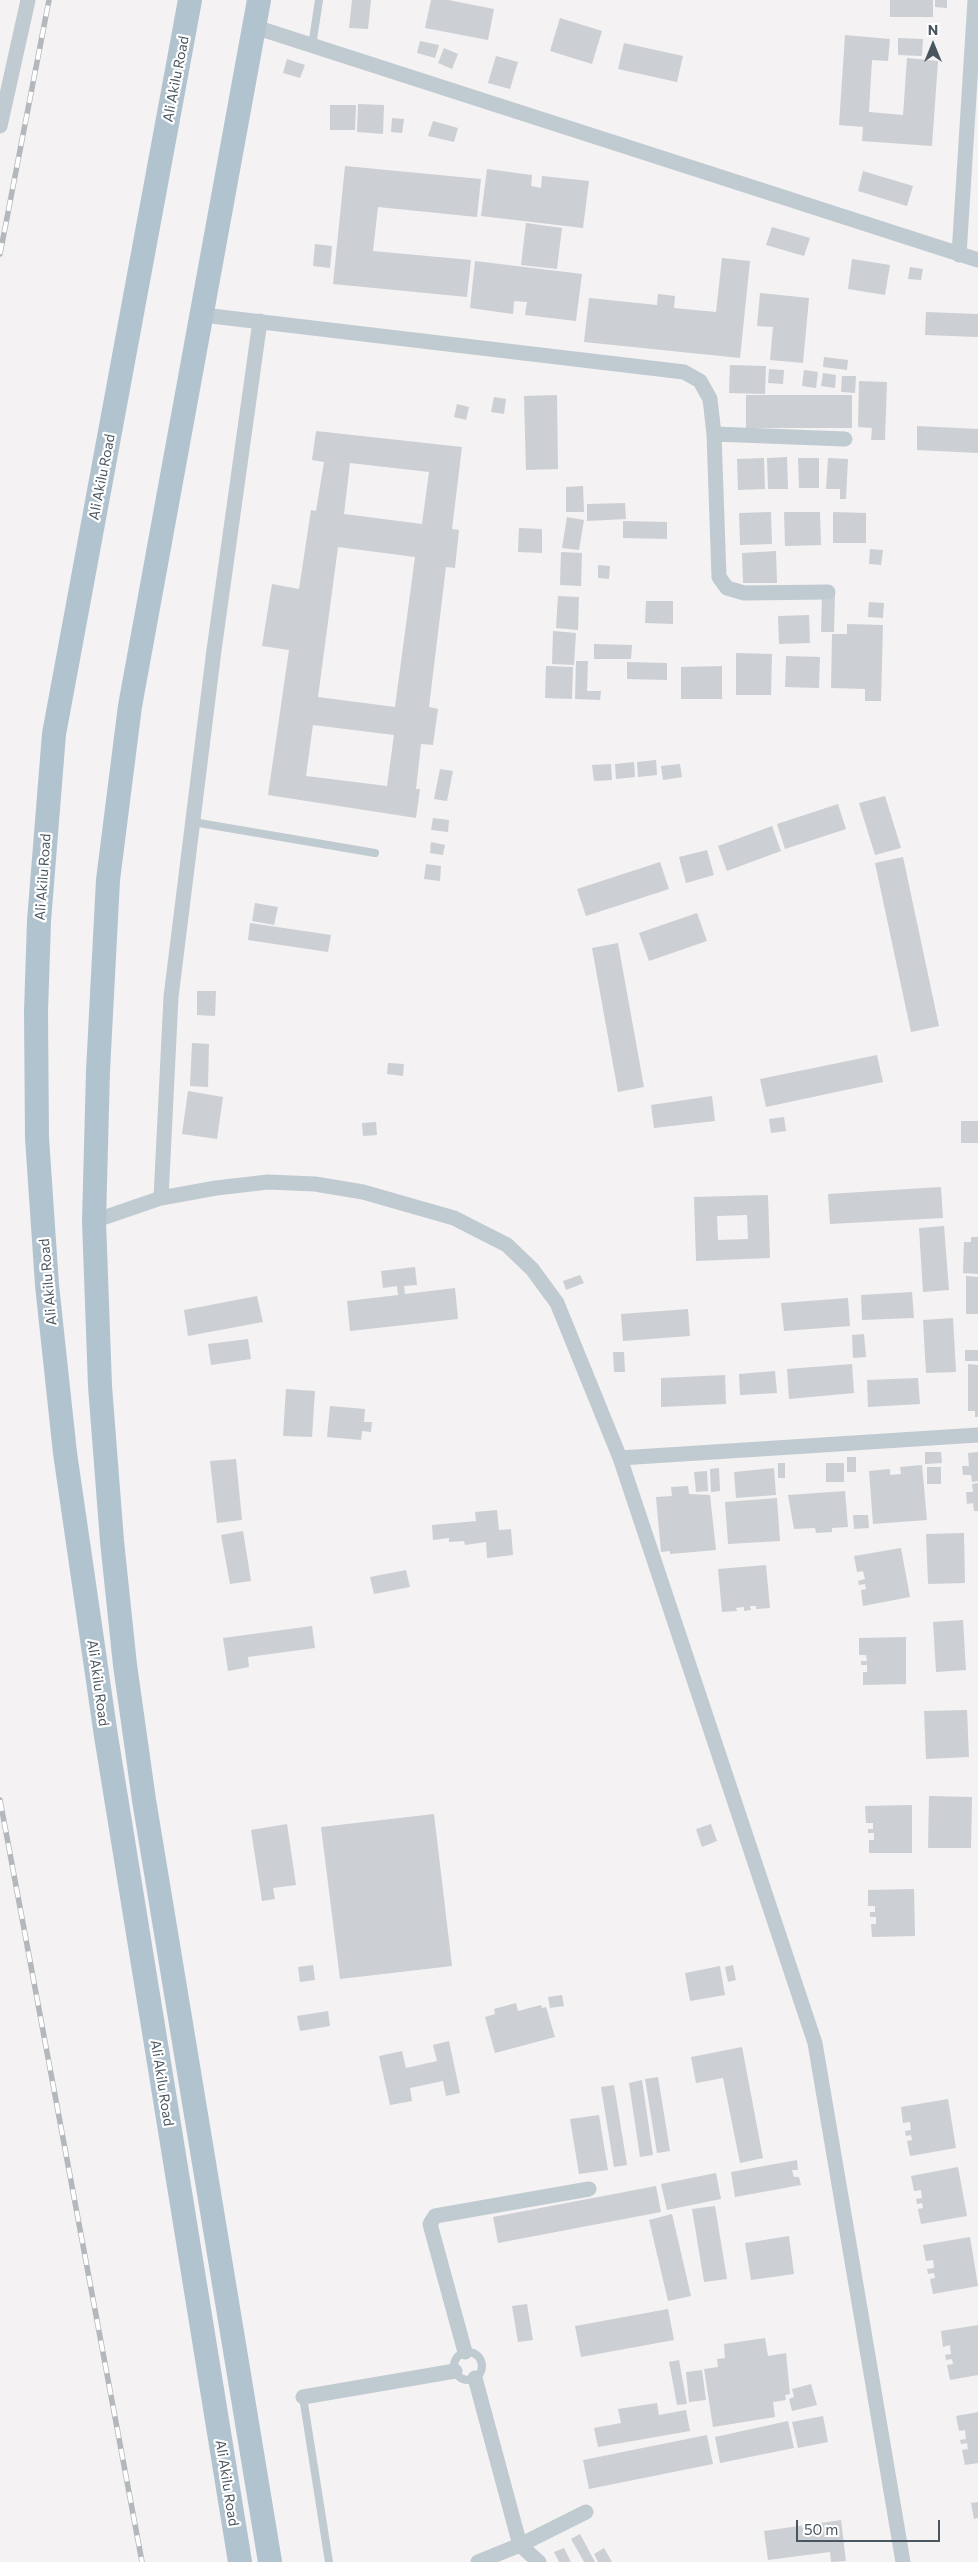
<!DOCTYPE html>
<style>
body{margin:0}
#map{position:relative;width:978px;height:2562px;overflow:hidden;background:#f4f2f2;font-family:Commissioner,sans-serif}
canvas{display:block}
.north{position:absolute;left:908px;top:20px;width:50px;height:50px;-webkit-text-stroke:4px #fff;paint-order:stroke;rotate:0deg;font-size:14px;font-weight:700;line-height:20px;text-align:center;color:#495660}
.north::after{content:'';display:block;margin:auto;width:18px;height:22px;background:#495660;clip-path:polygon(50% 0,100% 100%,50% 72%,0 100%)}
.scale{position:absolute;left:796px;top:2520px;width:144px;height:22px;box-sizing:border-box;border:2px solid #495660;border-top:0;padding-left:6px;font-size:15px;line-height:18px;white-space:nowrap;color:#495660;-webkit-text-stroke:4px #fff;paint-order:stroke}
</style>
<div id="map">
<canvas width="978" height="2562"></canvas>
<div class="north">N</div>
<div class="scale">50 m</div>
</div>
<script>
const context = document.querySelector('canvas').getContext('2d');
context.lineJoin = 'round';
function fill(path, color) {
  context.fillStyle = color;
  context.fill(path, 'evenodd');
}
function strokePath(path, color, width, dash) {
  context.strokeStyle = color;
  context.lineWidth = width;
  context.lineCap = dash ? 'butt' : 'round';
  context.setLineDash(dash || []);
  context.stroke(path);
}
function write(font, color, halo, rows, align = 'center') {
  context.font = font + ' Commissioner,sans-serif';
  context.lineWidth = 4.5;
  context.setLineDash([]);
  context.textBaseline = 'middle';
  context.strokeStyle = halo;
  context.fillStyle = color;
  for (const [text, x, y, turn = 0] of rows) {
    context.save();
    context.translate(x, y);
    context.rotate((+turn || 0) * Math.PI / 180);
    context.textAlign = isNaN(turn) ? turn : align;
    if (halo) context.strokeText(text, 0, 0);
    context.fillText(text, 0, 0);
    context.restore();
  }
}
fill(new Path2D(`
 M352 0H371L368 29 349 28Z
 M431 0H448L494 9 488 40 425 28Z
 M890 0H933V17H890Z
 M935 0H947V8L935 7Z
 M560 18 602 31 592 64 550 51Z
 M845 35 890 39 888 61 872 60 869 112 903 115 907 58 938 61 932 146 862 141 863 127 839 125Z
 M898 38 923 39 922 56 898 55Z
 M420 41 439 45 435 58 417 53Z
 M624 43 683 56 677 82 618 69Z
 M444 48 458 54 452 69 438 63Z
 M496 56 518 62 510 89 488 83Z
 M287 59 305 65 300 78 283 73Z
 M358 104 384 105 383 134 357 132Z
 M330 105H356L355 130H330Z
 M392 118 404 119 402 133 391 132Z
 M433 121 458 128 454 142 428 136Z
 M345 166 481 179 477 217 378 207 373 251 471 260 467 297 333 284Z
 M487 169 532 175 531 186 541 188 542 176 589 181 583 228 481 216Z
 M863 171 913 186 907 206 858 191Z
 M526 223 562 228 557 269 521 265Z
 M772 227 810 238 804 256 766 245Z
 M315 244 332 246 330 268 313 266Z
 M722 258 750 261 740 358 584 342 589 298 657 305 658 294 675 296 674 308 716 312Z
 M852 259 890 265 885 295 848 289Z
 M475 261 582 274 576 321 525 315 527 302 514 301 513 314 470 308Z
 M910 267 923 269 921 280 908 279Z
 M760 293 809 298 803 363 770 360 773 327 757 326Z
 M926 312 978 314V337L925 335Z
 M824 357 848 360 847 370 823 367Z
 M730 365 766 366 765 394 729 393Z
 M769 369 784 370 783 384 768 383Z
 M804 370 818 372 816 388 802 386Z
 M823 373 836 375 835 388 821 386Z
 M842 376H856L855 393 841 392Z
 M859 381 887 382 885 440H871L872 428 858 427Z
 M557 395 558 469 526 470 524 396Z
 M746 395H852V428H746Z
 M494 397 506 399 504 414 491 412Z
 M457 404 469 407 466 420 454 417Z
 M917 426 978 429V453L917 450Z
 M316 431 462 447 452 529 459 530 455 568 446 567 429 707 438 709 433 745 421 744 416 789H420L416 818 268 795 289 650 262 646 272 584 299 589 311 510 316 511 324 462 312 460ZM350 463 429 472 422 524 344 514ZM338 547 415 557 395 707 318 697ZM313 725 394 735 387 786 306 776Z
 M787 457 788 489H768L767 458Z
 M764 458 765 489 738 490 737 459Z
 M798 458H819V488H799Z
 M828 458 848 459 846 499H840V489H826Z
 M583 486 584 512H566V487Z
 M625 503 626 519 587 521V504Z
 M771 512 772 544 740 545 739 513Z
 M784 512H820L821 545 785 546Z
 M833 512 866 513V543H833Z
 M567 517 584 520 579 550 562 548Z
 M623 521 667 522V539L623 538Z
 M519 528 542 529V553L518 552Z
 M870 549 883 550 881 565 869 564Z
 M776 551 777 583H743L742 553Z
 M561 552 582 553 581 586 560 585Z
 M598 565 610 566 609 579 598 578Z
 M822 595H835L834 632H821Z
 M558 596 579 597 578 630 556 628Z
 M646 601H673V624L645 623Z
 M869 602 884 603 883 618 868 617Z
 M809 615 810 643 779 644 778 616Z
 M847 624 883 625 881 701H865V689L831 688 832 634H847Z
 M553 631 576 633 574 665 552 664Z
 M594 644 632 645 631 659H594Z
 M736 653 772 654 771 695H736Z
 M786 656 820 657 819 688 785 687Z
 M576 661H588L587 691H601L600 700 575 699Z
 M627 662 667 663V680L627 679Z
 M546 666 573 667 572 699 545 698Z
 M722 666V699H681V667Z
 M656 760 657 775 638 777 637 762Z
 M634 762 635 777 616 779 615 764Z
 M611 764 612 780 594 781 592 765Z
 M680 764 682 777 663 780 661 766Z
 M440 769 453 771 447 801 434 799Z
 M885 796 901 848 875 855 859 803Z
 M838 804 846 829 785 849 777 824Z
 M433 818 449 820 448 832 431 830Z
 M772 826 781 851 727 871 718 846Z
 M431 842 445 845 443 855 430 853Z
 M707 850 714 875 686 883 679 857Z
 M903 857 939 1026 911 1032 875 863Z
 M660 862 669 889 586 916 577 889Z
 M426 864 441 866 440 881 424 879Z
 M255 903 278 907 274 925 252 921Z
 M697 913 707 941 649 961 639 933Z
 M250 923 331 935 328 952 248 940Z
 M618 943 644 1087 618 1092 592 948Z
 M197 991H216L215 1016 197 1015Z
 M192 1043 209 1044 208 1087 190 1086Z
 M877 1055 883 1082 766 1107 760 1079Z
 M388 1063 404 1064 403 1076 387 1074Z
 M188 1091 223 1097 217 1139 182 1134Z
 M712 1096 715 1121 654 1128 651 1105Z
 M784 1117 786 1131 771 1133 769 1119Z
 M961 1121H978V1143H961Z
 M376 1122 377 1135 363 1136 362 1123Z
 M941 1187 943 1218 830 1224 828 1194Z
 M768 1195 770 1258 696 1261 694 1197ZM747 1215 748 1239 718 1240 717 1216Z
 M944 1226 949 1290 923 1292 919 1228Z
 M971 1237H978V1274L963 1273 964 1242H971Z
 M415 1267 417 1285 404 1286 405 1294 455 1288 458 1319 350 1331 347 1301 398 1295 397 1286 383 1288 381 1271Z
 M580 1275 584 1283 566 1290 563 1281Z
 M966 1276 978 1277V1314H966Z
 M912 1292 914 1318 862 1320 861 1295Z
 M257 1296 263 1322 188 1336 184 1310Z
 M848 1298 850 1326 784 1331 781 1303Z
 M688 1309 690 1336 623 1341 621 1314Z
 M953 1318 956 1372 926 1373 923 1320Z
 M864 1334 866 1357 853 1358 852 1335Z
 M248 1339 251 1359 211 1365 208 1344Z
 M965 1350H978V1361H965Z
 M613 1352H624L625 1372H614Z
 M852 1364 854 1393 789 1399 787 1369Z
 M968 1364 978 1365V1417H975V1411H968Z
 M775 1371 777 1393 740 1395 739 1374Z
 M725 1375 726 1404 661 1407V1378Z
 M918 1378 920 1404 868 1407 867 1380Z
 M286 1389 315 1391 312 1437 283 1436Z
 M330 1406 365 1409 364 1422H372L371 1432 362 1431 361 1440 327 1437Z
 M925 1452H941L942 1463 925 1464Z
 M978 1452V1481L972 1482 971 1475H963L962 1466H969L968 1453Z
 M847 1457H856V1472H847Z
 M236 1459 242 1520 217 1523 210 1461Z
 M778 1463H785V1478H778Z
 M826 1463H844V1482H826Z
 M922 1465 927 1520 873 1524 869 1471 890 1469V1475L901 1474 900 1467Z
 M927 1467H941V1484H927Z
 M719 1468 720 1491 711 1492 710 1469Z
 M774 1468 776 1495 736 1498 734 1472Z
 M707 1471 708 1491 696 1492 694 1472Z
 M978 1483V1511H974L973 1503 967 1504 966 1492H973L972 1484Z
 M688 1486 689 1494 710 1495 716 1550 670 1554V1551L661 1552 656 1497 672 1496 671 1487Z
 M845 1491 848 1527 832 1528V1532L816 1533 815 1528 794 1529 788 1495Z
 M777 1498 780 1541 728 1544 725 1502Z
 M497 1510 499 1530 511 1529 513 1555 487 1558 486 1542 465 1545 464 1541 449 1542V1538L433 1540 432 1525 476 1521 475 1512Z
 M853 1515H868L869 1528 854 1529Z
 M243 1531 251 1581 230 1584 221 1535Z
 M964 1533 965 1583 928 1584 926 1534Z
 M901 1548 910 1597 863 1606 861 1590 866 1589 865 1584 859 1585 858 1581 865 1579 863 1571 857 1572 854 1556Z
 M766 1565 770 1608 756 1609V1606H750L751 1610 744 1611V1607L736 1608 737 1611 722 1612 718 1569Z
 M406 1570 410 1587 374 1594 370 1577Z
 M963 1620 966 1670 936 1672 933 1622Z
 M312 1626 315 1648 248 1657 249 1667 228 1671 223 1638Z
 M906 1637V1684L863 1685V1672H867V1665H861V1661H867L866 1655H859V1638Z
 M967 1710 969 1757 926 1759 924 1711Z
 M929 1796 972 1797 971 1848H928Z
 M912 1805V1853H869V1840H874V1833H868V1829H873V1823H866L865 1806Z
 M434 1814 452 1966 340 1979 321 1827Z
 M287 1824 296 1885 273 1888 275 1899 262 1901 251 1830Z
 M711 1824 717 1841 702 1847 696 1829Z
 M914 1889 915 1936 872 1937 871 1924H876V1917H870V1912H875V1906H868V1890Z
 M313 1965 315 1980 300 1982 298 1967Z
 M733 1965 736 1980 728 1982 725 1967Z
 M720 1966 725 1995 690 2001 685 1973Z
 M562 1995 564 2006 550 2008 548 1997Z
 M516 2003 518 2011 541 2005 542 2008 546 2007 555 2037 495 2053 485 2017 495 2014 494 2009Z
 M328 2011 330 2026 300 2031 297 2016Z
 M449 2041 460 2093 446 2096 443 2081 410 2088 412 2101 390 2105 379 2056 402 2051 406 2068 437 2061 433 2045Z
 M742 2047 763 2158 740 2163 723 2078 696 2083 691 2057Z
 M658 2077 670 2151 657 2153 645 2079Z
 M642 2080 653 2155 640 2157 629 2083Z
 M614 2085 627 2165 614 2167 601 2087Z
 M948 2099 956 2148 910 2156 907 2141 912 2140 911 2135 906 2136 905 2131 911 2130 910 2122 903 2123 901 2107Z
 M599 2115 608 2170 579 2174 570 2119Z
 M797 2160 798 2170H792L794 2177H799L801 2185 735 2197 731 2172Z
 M958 2167 967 2216 921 2224 918 2209 923 2208 922 2203 917 2204 916 2199 922 2198 921 2190 914 2191 911 2176Z
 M716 2173 721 2199 667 2210 661 2184Z
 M656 2186 661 2212 498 2243 493 2217Z
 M715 2206 727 2279 704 2282 692 2209Z
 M672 2214 691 2296 668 2301 649 2220Z
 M789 2236 794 2274 751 2280 745 2243Z
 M970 2237 978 2286 933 2294 930 2279 935 2278 934 2273 928 2274 927 2269 934 2268 933 2260 926 2261 923 2245Z
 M527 2304 533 2340 518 2342 512 2306Z
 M668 2309 674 2340 581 2357 575 2326Z
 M978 2325V2375L950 2380 947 2365 953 2364 952 2359 946 2360 945 2355 951 2354 950 2345 943 2347 941 2331Z
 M765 2338 768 2356 786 2353 790 2394 785 2395 786 2400 773 2402 775 2417 713 2427 704 2369 718 2367 717 2359 725 2358 724 2344Z
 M679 2360 687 2404 677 2405 669 2362Z
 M702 2370 706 2400 689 2402 686 2372Z
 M811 2384 817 2405 792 2411 789 2399 794 2397 792 2389Z
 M657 2403 659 2415 686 2410 690 2431 598 2447 594 2428 621 2423 618 2409Z
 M978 2412V2463L965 2465 962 2450 968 2449 967 2443 961 2444 960 2440 966 2439 965 2430 959 2431 956 2416Z
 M823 2416 828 2442 798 2448 792 2422Z
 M788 2421 794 2448 720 2463 715 2437Z
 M707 2435 713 2464 589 2489 583 2460Z
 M978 2502V2518L974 2519 971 2503Z
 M841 2520 846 2561 831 2562 830 2552 768 2560 764 2531Z
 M580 2534 595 2562H584L571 2539Z
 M564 2548 571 2562H559L554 2552Z
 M604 2548 612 2562H598L594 2554Z`), '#cccfd4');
strokePath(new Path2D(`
 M312 46 319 0
 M193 822 375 853
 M454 2366a14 14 0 1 1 28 0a14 14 0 1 1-28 0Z
 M303 2397 329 2562`), '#c0cad1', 8);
strokePath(new Path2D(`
 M255 27 978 260
 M0 126 28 0
 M959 255 975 0
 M203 315 684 372 700 381 710 399 714 434 719 577 727 588 744 593 828 592
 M714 434 845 439
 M161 1198 171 997 214 650 260 321
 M94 1221 161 1198 216 1188 268 1182 315 1184 363 1192 454 1218 507 1245 532 1269 557 1303 620 1458 815 2043 903 2562
 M620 1458 978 1435
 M465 2352 430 2224 435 2216 589 2189
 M475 2378 520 2545 539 2562
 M303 2397 455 2371
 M478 2562 520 2545 586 2512`), '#c0cad1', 15);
strokePath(new Path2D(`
 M190 0 54 734 39 921 36 1012 37 1138 47 1285 65 1453 106 1736 240 2562
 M259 0 130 706 108 880 98 1071 94 1221 100 1386 112 1541 125 1665 144 1800 270 2562`), '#b2c3d0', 24);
const rail = new Path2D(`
 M0 254 49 0
 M0 1800 142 2562`);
strokePath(rail, '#b4b7bc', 5.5);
strokePath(rail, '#fff', 4, [11]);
write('14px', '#495660', '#fff', [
 ["Ali Akilu Road",176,79,-79],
 ["Ali Akilu Road",102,477,-79],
 ["Ali Akilu Road",43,877,-86],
 ["Ali Akilu Road",48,1282,-95],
 ["Ali Akilu Road",98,1683,82],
 ["Ali Akilu Road",162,2083,81],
 ["Ali Akilu Road",227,2483,81]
]);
</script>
